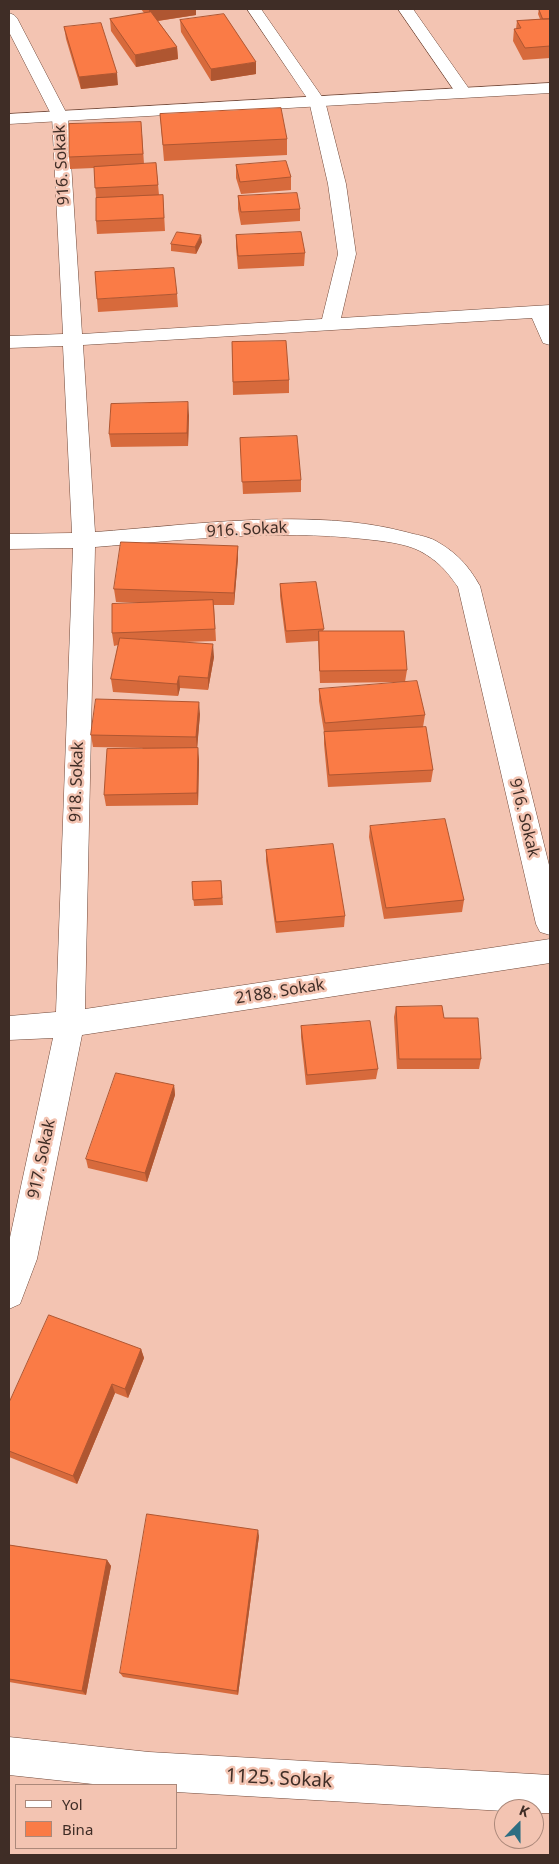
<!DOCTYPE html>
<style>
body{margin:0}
#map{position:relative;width:559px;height:1864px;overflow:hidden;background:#f3c4b2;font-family:"Noto Sans",sans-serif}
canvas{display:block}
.frame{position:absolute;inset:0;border:10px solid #3f2d26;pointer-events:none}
.legend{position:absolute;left:15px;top:1784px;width:162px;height:65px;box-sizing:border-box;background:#f3c4b2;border:1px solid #ab887a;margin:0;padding:6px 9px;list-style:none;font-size:15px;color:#3f2d26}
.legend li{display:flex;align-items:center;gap:10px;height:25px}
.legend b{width:25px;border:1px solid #ab887a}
.north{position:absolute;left:494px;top:1799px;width:50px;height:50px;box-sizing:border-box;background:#f3c4b2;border:1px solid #ab887a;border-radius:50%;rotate:22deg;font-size:14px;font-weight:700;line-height:20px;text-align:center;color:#3f2d26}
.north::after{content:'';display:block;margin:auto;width:18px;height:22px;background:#2e6e82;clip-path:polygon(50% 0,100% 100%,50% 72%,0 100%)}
</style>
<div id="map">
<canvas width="559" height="1864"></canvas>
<div class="frame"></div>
<ul class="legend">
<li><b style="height:6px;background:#fff"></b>Yol</li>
<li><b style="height:14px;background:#fa7b46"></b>Bina</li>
</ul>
<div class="north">K</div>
</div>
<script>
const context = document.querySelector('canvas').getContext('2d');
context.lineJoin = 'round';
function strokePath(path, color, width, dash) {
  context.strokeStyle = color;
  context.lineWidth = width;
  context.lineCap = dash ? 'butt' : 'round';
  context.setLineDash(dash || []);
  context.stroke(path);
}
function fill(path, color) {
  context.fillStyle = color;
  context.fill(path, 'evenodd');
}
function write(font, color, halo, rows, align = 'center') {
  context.font = font + ' "Noto Sans",sans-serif';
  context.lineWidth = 5;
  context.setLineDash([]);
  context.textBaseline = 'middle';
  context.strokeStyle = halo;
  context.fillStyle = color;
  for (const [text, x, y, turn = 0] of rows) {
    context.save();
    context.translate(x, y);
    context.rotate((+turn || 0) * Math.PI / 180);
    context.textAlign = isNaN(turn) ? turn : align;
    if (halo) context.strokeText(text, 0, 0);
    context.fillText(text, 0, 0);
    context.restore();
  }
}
const street = new Path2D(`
 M247 9H261L325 101 346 184 356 254 341 318 550 305V345L543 343 532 318 83 345 95 532C191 525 313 507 406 532 416 535 427 536 436 541 457 553 468 565 480 586L550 869V935L540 932 536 924 458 587C446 570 438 561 420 551 404 543 382 541 364 539 275 529 184 540 95 547L85 1009 550 939V963L82 1035 37 1259 20 1304 9 1309V1242L53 1038 9 1040V1016L56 1012 73 548 9 549V534L72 533 63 346 9 348V336L63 334 52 116 9 32V13L14 15 17 18 68 116 82 334 322 319 338 254 328 184 309 101Z
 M398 9H413L472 93 470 96H458Z
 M9 1737 149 1752 550 1775V1813H534V1809H504V1811L176 1792V1785H102L9 1775Z`);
const secondary = new Path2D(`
 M550 83V93L9 124V114Z`);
strokePath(street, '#70493a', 1);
strokePath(secondary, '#70493a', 1);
fill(street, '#fff');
fill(secondary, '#fff');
fill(new Path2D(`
 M141 9H196V15L158 21 177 47 178 59 136 67 111 31 110 19 144 13Z
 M539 9H550V58L523 60 513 41 514 29H516L517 21 540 19 538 14Z
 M180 20 256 74 211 81 181 32Z
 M64 27 118 85 81 89 66 39Z
 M160 114 287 139V155L164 161Z
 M142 134 144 164 156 163 159 195H163L165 231 97 234 96 221V198L94 168 70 169 69 157Z
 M236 165 291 177V190L241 194 236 178Z
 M238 196 300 209V221L241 225 238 209Z
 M236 235 305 253 304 266 238 269 236 247Z
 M202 242 196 254 171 251V244Z
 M177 294 178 307 98 312 97 299Z
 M232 342 289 380V393L233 395Z
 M189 415 188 446 111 447 109 434Z
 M240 438 301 480V492L243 494Z
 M238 546V558L234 605H214L216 641 184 642 214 657 208 690 180 688 178 696 113 692 111 679 118 645 114 646 112 633 150 603 116 602 114 589Z
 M280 584 324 629 323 631 407 670 405 682 320 683 318 641 286 643 280 596Z
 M319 689 425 715 423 727 433 770 431 782 328 787 324 744V732L319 701Z
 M200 714 197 748 199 760 198 805 106 806 104 795 143 748 93 747 91 735Z
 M370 826 464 900 462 912 384 919 369 837Z
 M266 850 345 916 344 927 276 933 266 861Z
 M221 881 223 905 194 906 192 882Z
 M396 1007 444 1018 481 1059 479 1069H397L394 1017Z
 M301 1026 378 1069 376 1079 306 1085 301 1037Z
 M174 1085 175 1095 147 1182 88 1168 86 1159Z
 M141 1349 144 1358 128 1398 115 1393 77 1484 9 1457V1403Z
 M259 1536 238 1695 123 1677 120 1673Z
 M9 1545 107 1560 111 1566 86 1695 9 1682Z`), '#d76a3c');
fill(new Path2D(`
 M158 9H196V15L150 22 149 10Z
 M177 47 178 59 136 67 135 55Z
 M256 62V74L211 81V69Z
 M117 73 118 85 81 89 79 77Z
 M201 235 202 242 196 254 195 247Z
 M188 402 189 415 188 446 187 433Z
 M238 546V558L234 605V593Z
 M213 644 214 657 208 690V678Z
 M179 676 180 688 178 696 177 684Z
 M199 702 200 714 197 750 196 737Z
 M198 748 199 760 198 805 197 793Z
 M174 1085 175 1095 147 1182 145 1173Z
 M141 1349 144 1358 128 1398 125 1389Z
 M112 1384 115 1393 77 1484 73 1476Z
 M258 1530 259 1536 238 1695 237 1691Z
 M107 1560 111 1566 86 1695 82 1691Z`), '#af5631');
const building = new Path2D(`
 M539 9H550V19H543Z
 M151 12 177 47 135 55 110 19Z
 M224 14 256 62 211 69 180 20Z
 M550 19V46L525 48 514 29 521 28 517 21Z
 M101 23 117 73 79 77 64 27Z
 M281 108 287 139 163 145 160 114Z
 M141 122 143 154 69 157V124Z
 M286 161 291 177 240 182 236 165Z
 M156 163 158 185 95 188 94 167Z
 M297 193 300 209 241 212 238 196Z
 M163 195 164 218 96 221V198Z
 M177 232 201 235 195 247 171 244Z
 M301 232 305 253 238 256 236 235Z
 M174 268 177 294 97 299 95 272Z
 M286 341 289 380 233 382 232 342Z
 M188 402 187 433 109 434 111 404Z
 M297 436 301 480 242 482 240 438Z
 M121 542 238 546 234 593 114 589Z
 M316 582 324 629 286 631 280 584Z
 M213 600 215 629 112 633V604Z
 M319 631H404L407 670 320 671Z
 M120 638 213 644 208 678 179 676 177 684 111 679Z
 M417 681 425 715 325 723 319 689Z
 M96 699 199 702 196 737 91 735Z
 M426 727 433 770 329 775 324 732Z
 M198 748 197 793 104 795 107 749Z
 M445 819 464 900 386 908 370 826Z
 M333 844 345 916 276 922 266 850Z
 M221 881 222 898 193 900 192 882Z
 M442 1006 444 1018H478L481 1059H399L396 1007Z
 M370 1021 378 1069 307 1075 301 1026Z
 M116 1073 174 1085 145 1173 86 1159Z
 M49 1315 141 1349 125 1389 112 1384 73 1476 9 1451V1403Z
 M147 1514 258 1530 237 1691 120 1673Z
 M9 1545 107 1560 82 1691 9 1679Z`);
fill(building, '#fa7b46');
strokePath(building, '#af5631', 1);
write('16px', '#3f2d26', '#f3c4b2', [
 ["916. Sokak",62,165,-93],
 ["916. Sokak",247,530,-3],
 ["918. Sokak",77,782,-88],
 ["916. Sokak",524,818,76],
 ["2188. Sokak",280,992,-9],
 ["917. Sokak",42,1159,-78]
]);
write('19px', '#3f2d26', '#f3c4b2', [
 ["1125. Sokak",279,1779,3]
]);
</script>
